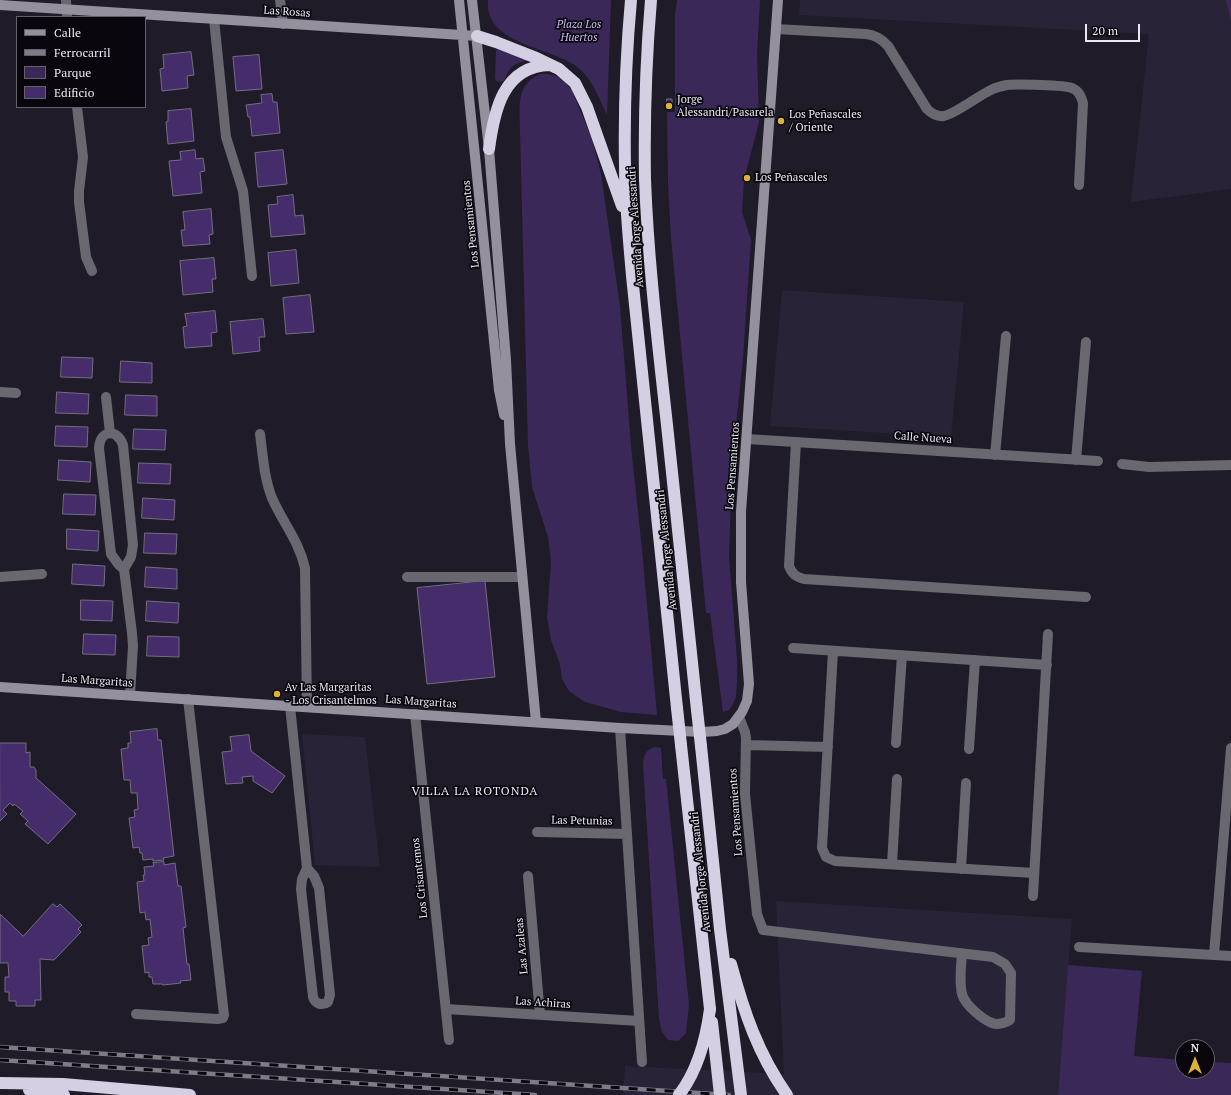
<!DOCTYPE html>
<meta charset="utf-8">
<style>
body{margin:0}
#map{position:relative;width:1231px;height:1095px;overflow:hidden;background:#1f1b29;font-family:"PT Serif",serif}
canvas{display:block}
.legend{position:absolute;left:16px;top:16px;width:130px;height:92px;box-sizing:border-box;background:#09070d;border:1px solid #636169;margin:0;padding:5px 7px;list-style:none;font-size:12px;color:#ebe8f3}
.legend li{display:flex;align-items:center;gap:8px;height:20px}
.legend b{width:20px;border:1px solid #636169}
.north{position:absolute;left:1175px;top:1039px;width:40px;height:40px;box-sizing:border-box;background:#09070d;border:1px solid #636169;border-radius:50%;rotate:0deg;font-size:11px;font-weight:700;line-height:16px;text-align:center;color:#ebe8f3}
.north::after{content:'';display:block;margin:auto;width:14px;height:18px;background:#ddb133;clip-path:polygon(50% 0,100% 100%,50% 72%,0 100%)}
.scale{position:absolute;left:1085px;top:24px;width:55px;height:18px;box-sizing:border-box;border:2px solid #ebe8f3;border-top:0;padding-left:5px;font-size:12px;line-height:14px;white-space:nowrap;color:#ebe8f3;-webkit-text-stroke:3px #09070d;paint-order:stroke}
</style>
<div id="map">
<canvas width="1231" height="1095"></canvas>
<ul class="legend">
<li><b style="height:5px;background:#94909d"></b>Calle</li>
<li><b style="height:5px;background:#7f7b88"></b>Ferrocarril</li>
<li><b style="height:11px;background:#3a2958"></b>Parque</li>
<li><b style="height:11px;background:#442d6a"></b>Edificio</li>
</ul>
<div class="north">N</div>
<div class="scale">20 m</div>
</div>
<script>
const context = document.querySelector('canvas').getContext('2d');
context.lineJoin = 'round';
function fill(path, color) {
  context.fillStyle = color;
  context.fill(path, 'evenodd');
}
function strokePath(path, color, width, dash) {
  context.strokeStyle = color;
  context.lineWidth = width;
  context.lineCap = dash ? 'butt' : 'round';
  context.setLineDash(dash || []);
  context.stroke(path);
}
function write(font, color, halo, rows, align = 'center') {
  context.font = font + ' "PT Serif",serif';
  context.lineWidth = 3.5;
  context.setLineDash([]);
  context.textBaseline = 'middle';
  context.strokeStyle = halo;
  context.fillStyle = color;
  for (const [text, x, y, turn = 0] of rows) {
    context.save();
    context.translate(x, y);
    context.rotate((+turn || 0) * Math.PI / 180);
    context.textAlign = isNaN(turn) ? turn : align;
    if (halo) context.strokeText(text, 0, 0);
    context.fillText(text, 0, 0);
    context.restore();
  }
}
fill(new Path2D(`
 M800 0H1231V189L1131 202 1149 34 799 15Z
 M782 290 964 302 951 437 770 426Z
 M302 734 365 737 380 867 315 865Z
 M776 901 1072 919 1058 1095H623L625 1066 784 1074Z`), '#292337');
fill(new Path2D(`
 M488 0H611L607 115C599 98 592 78 576 66 550 47 484 44 488 0Z
 M677 0H760L757 53 759 122 744 180 742 212 751 240 743 358 732 463 729 556 737 660V681L736 697 733 704 729 710 723 712 710 613H706L671 238 668 183 667 112H675V14Z
 M1226 0H1231V22Z
 M498 49 531 60C515 63 510 65 504 81L500 82 496 81 495 78 496 51Z
 M540 74H548L556 76 565 82 572 91 592 139 601 174 620 306 631 446 642 550 657 715 621 712 585 702 569 691 562 679 560 664 551 640 547 617 551 562 548 537 532 487 528 445 520 130C520 107 515 85 540 74Z
 M655 747 661 748 663 779H666L689 1005 686 1033 678 1041 668 1040 662 1032 659 1019 643 764C644 755 645 750 655 747Z
 M1068 965 1142 971 1134 1056 1183 1060V1071H1207V1062L1231 1063V1095H1058Z`), '#3a2958');
const building = new Path2D(`
 M191 52 194 75 187 76 188 88 162 91 160 69 164 68 163 55Z
 M259 55 262 89 236 91 233 57Z
 M272 94 273 102H277L280 133 252 136 250 117H248L246 105 262 103 261 95Z
 M667 99H672V109H667Z
 M191 109 194 141 168 144 166 122 168 121V111Z
 M195 150 196 159 203 158 205 171 200 172 202 193 173 196 169 161 181 160 180 152Z
 M283 150 287 184 258 187 255 153Z
 M293 195 295 216 303 215 305 234 271 237 268 205 278 204 277 197Z
 M211 209 213 234 209 235 210 244 183 246 181 230H185L183 212Z
 M296 250 299 283 271 286 268 253Z
 M214 258 216 279H212L213 292 183 295 180 261Z
 M310 295 314 332 286 334 283 298Z
 M215 311 217 332 211 333 212 346 185 348 183 327 187 326 185 314Z
 M263 319 265 337H259L260 351 233 354 230 322Z
 M62 357 93 358 92 378 61 377Z
 M121 361 152 363V383L120 382Z
 M57 392 89 394 88 414 56 413Z
 M126 395 157 396V416L125 415Z
 M56 426 88 427 87 447 55 446Z
 M134 429 166 430 165 450 133 449Z
 M59 460 91 462 90 482 58 480Z
 M139 463 171 464 170 484 138 483Z
 M64 494 96 495 95 515 63 514Z
 M143 498 175 500 174 520 142 518Z
 M67 529 99 531 98 551 67 549Z
 M145 533 177 534 176 554 144 553Z
 M73 564 105 566 104 586 72 584Z
 M146 567 177 569V589L145 587Z
 M485 581 495 677 427 684 417 588Z
 M81 600 113 601 112 621 81 620Z
 M147 601 179 603 178 623 146 621Z
 M84 634 116 635 115 655 83 654Z
 M148 636 179 637V657L147 656Z
 M157 729 158 740H161L174 856 163 858 164 860 153 861V859L143 860 142 853H140L139 847 133 848 129 818 135 817 134 810 138 809 137 793H131L130 780H124L121 749 128 748V743H131L130 732Z
 M249 735 251 751 285 776 272 793 253 781V776L242 777 243 783 226 784 222 752 232 751 230 737Z
 M0 743H26V753L30 752V767H34L36 770V778L76 814 48 844 25 824 28 821 20 814 23 811 14 804 13 806 10 803 3 810 7 814 0 821Z
 M164 862V865L175 863 178 886H181L186 927 183 928 187 964H189L191 980 180 981 181 983 163 985 162 984H153L152 977H149V972L145 973 142 946 149 945 148 938 152 937 150 919 146 920 145 912 140 913 137 882 144 881 143 875H145L144 867 154 866 153 863Z
 M53 904 57 907 60 904 82 925 78 929 81 932 54 960 40 959 41 1000H35V1006H16V1001H9V992H5V977H9L8 963H0V914L23 936Z`);
fill(building, '#442d6a');
strokePath(building, '#736e80', 1);
strokePath(new Path2D(`
 M280 0 283 24
 M796 442 789 566C792 574 796 577 804 579L1086 597
 M407 577H522
 M763 930 993 957 1005 964 1011 973 1010 1020C1005 1023 998 1025 992 1023 982 1019 965 1005 962 994 959 981 961 967 962 954
 M136 1014 217 1019 223 1018 224 1015 188 699`), '#69676f', 10);
strokePath(new Path2D(`
 M66 0 67 17
 M214 19 226 137 243 191 252 276
 M776 29 866 34C876 35 882 39 888 46L927 109C932 114 937 117 944 116 957 113 979 95 993 89 997 87 1002 86 1007 85 1018 84 1064 85 1072 88 1079 91 1081 96 1083 103L1079 185
 M77 107 83 157 79 191V202L86 257 92 271
 M0 392 16 393
 M106 397 110 433
 M260 434C263 456 264 478 272 498 283 523 299 541 305 568L307 707
 M747 439 1098 461
 M995 455 1006 336
 M1076 460 1086 342
 M1122 464 1149 467 1231 465
 M124 569 119 565 111 554 99 448C100 430 117 428 123 445L133 545 131 557 124 569 132 633 133 646 130 695
 M0 577 42 574
 M793 648 1047 665
 M833 651 822 848 826 857 835 861 1034 873
 M290 706 307 868 302 879 301 889 313 997C315 1004 322 1006 328 1002L330 995 319 888 314 876 307 868
 M415 714 449 1040
 M739 717 745 732 746 738 745 794 757 914 763 930
 M620 728 642 1062
 M896 743 902 655
 M746 745 828 747
 M969 749 975 660
 M537 832 627 834
 M892 864 897 779
 M961 869 966 783
 M528 876 540 1015
 M1033 896 1048 634
 M1079 947 1231 956
 M1214 955 1231 748
 M446 1009 639 1021`), '#69676f', 10);
strokePath(new Path2D(`
 M459 0 499 390 504 415
 M472 0 489 149 506 360 510 444 536 722
 M0 5 477 36
 M0 687 620 728 702 732 717 731 725 729 733 724 742 712 747 701 749 684 741 582V512L778 0`), '#94909d', 10);
strokePath(new Path2D(`
 M631 0C626 55 624 111 625 167 625 203 629 240 632 276L677 708
 M651 0C646 59 644 119 645 179 648 261 658 343 667 425 677 520 687 615 697 710
 M477 36 496 42 534 57 559 69 575 83 587 107 622 206
 M489 149C494 111 503 66 550 65
 M681 745 710 1009
 M701 746 720 929 741 1095
 M731 964C744 1012 758 1054 787 1095
 M0 1083 63 1084 190 1095
 M29 1090 64 1095`), '#d4cfe3', 12);
const rail = new Path2D(`
 M0 1047 729 1095
 M0 1060 535 1095`);
strokePath(rail, '#7f7b88', 4.5);
strokePath(rail, '#09070d', 3, [9]);
strokePath(new Path2D(`
 M677 708 681 745
 M697 710 701 746
 M712 1022 720 1095
 M679 1095C698 1070 706 1040 710 1009`), '#d4cfe3', 12);
for (const [x, y, r, color] of [
 [669,106,4,"#ddb133"],
 [781,121,4,"#ddb133"],
 [747,178,4,"#ddb133"],
 [277,694,4,"#ddb133"]
]) {
  const dot = new Path2D();
  dot.arc(x, y, r, 0, 2 * Math.PI);
  context.fillStyle = color;
  context.fill(dot);
  strokePath(dot, '#09070d', 1.5);
}
write('11px', '#ebe8f3', '#09070d', [
 ["Las Rosas",287,12,4],
 ["Los Pensamientos",471,224,-96],
 ["Avenida Jorge Alessandri",636,227,-94],
 ["Calle Nueva",923,438,4],
 ["Los Pensamientos",733,466,-86],
 ["Avenida Jorge Alessandri",667,550,-96],
 ["Las Margaritas",97,681,4],
 ["Las Margaritas",421,702,4],
 ["Los Pensamientos",736,812,-94],
 ["Las Petunias",582,821,1],
 ["Avenida Jorge Alessandri",701,872,-96],
 ["Los Crisantemos",420,878,-96],
 ["Las Azaleas",522,946,-95],
 ["Las Achiras",543,1003,4]
]);
write('italic 11px', '#cbbaf2', '#09070d', [
 ["Plaza Los",579,25],
 ["Huertos",579,38]
]);
write('11px', '#ebe8f3', '#09070d', [
 ["Jorge",677,100],
 ["Alessandri/Pasarela",677,113],
 ["Los Peñascales",789,115],
 ["/ Oriente",789,128],
 ["Los Peñascales",755,178],
 ["Av Las Margaritas",285,688],
 ["- Los Crisantelmos",285,701]
], 'left');
context.letterSpacing = '1px';
write('12px', '#ebe8f3', '#09070d', [
 ["VILLA LA ROTONDA",475,792]
]);
context.letterSpacing = '0px';
</script>
